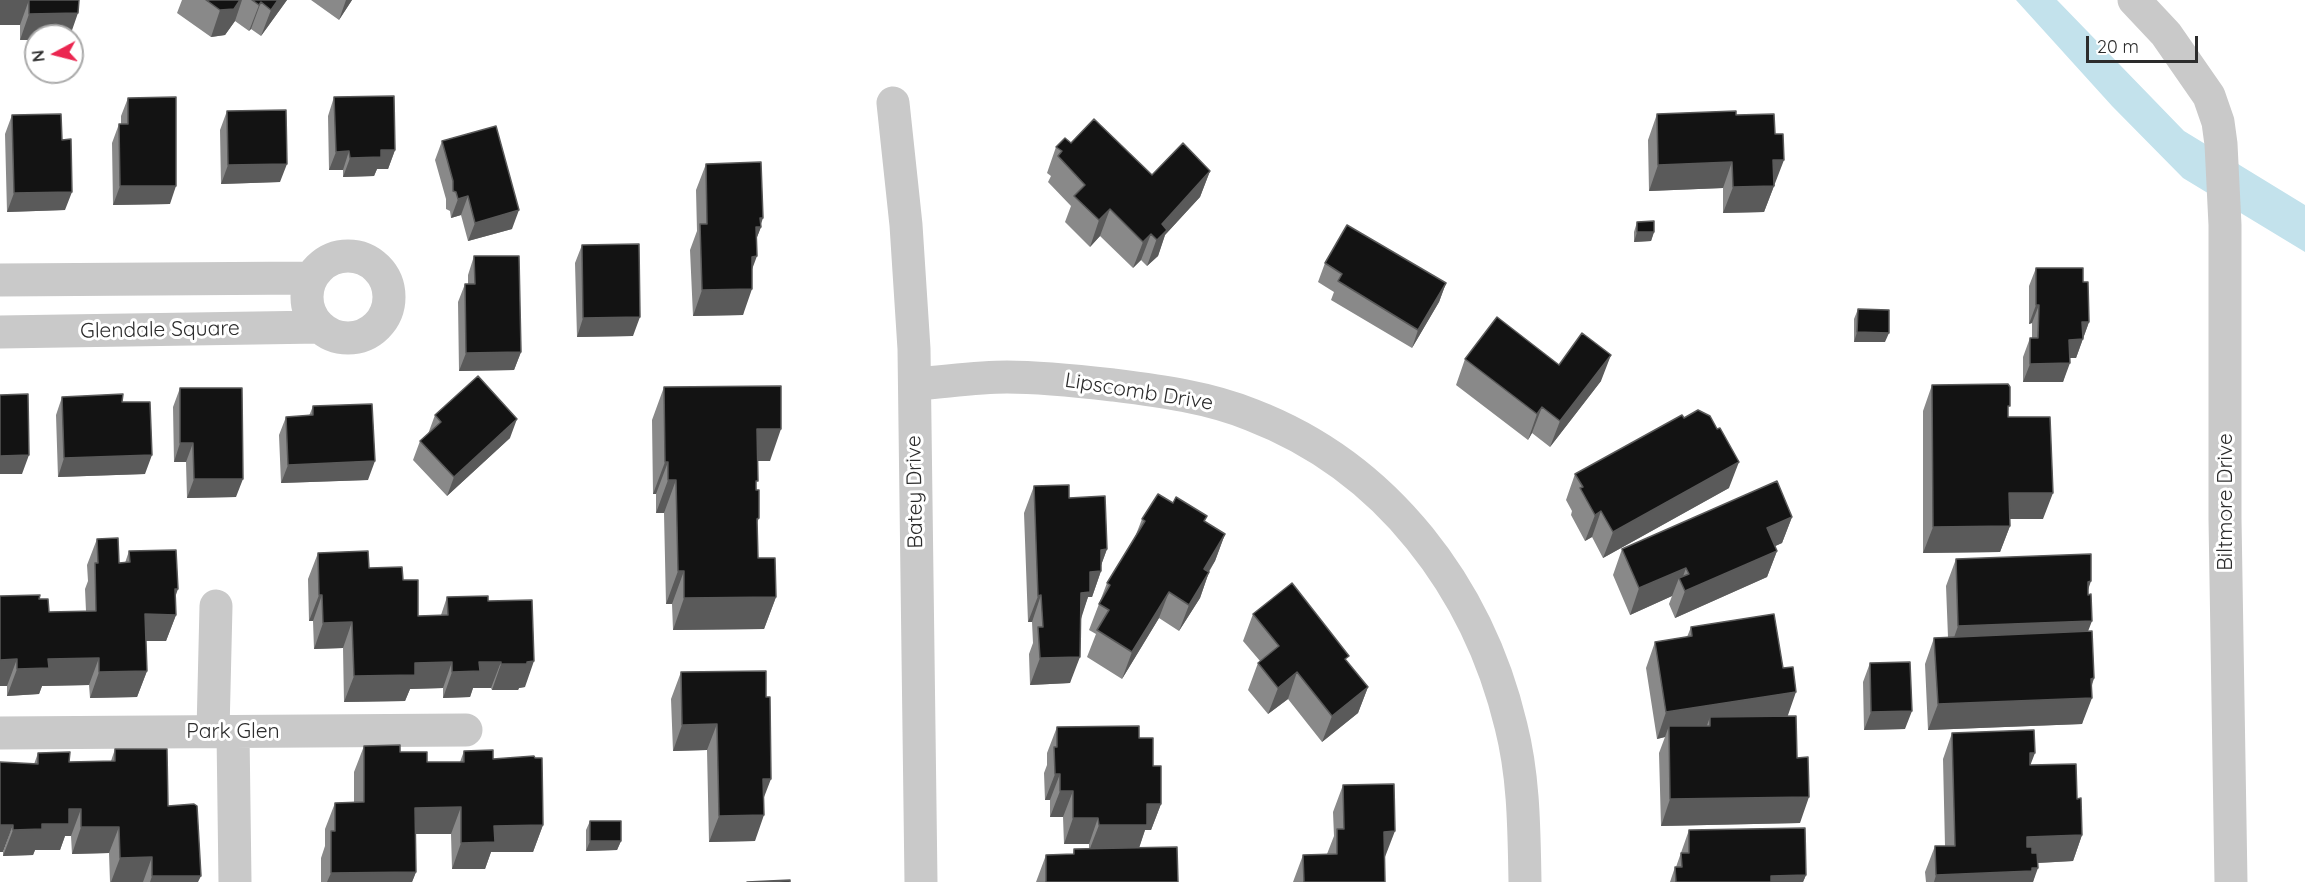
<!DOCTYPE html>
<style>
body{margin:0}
#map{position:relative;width:2305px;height:882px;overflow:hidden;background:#fff;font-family:Quicksand,sans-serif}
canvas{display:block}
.north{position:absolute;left:24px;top:24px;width:60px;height:60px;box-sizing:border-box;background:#fff;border:2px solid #ababab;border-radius:50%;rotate:263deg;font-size:16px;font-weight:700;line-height:24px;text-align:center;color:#2c2c2c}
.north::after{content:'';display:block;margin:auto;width:21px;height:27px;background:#eb2650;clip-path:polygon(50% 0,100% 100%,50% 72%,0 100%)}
.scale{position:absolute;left:2086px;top:36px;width:112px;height:27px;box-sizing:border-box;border:3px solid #2c2c2c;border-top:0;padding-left:8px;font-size:18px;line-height:21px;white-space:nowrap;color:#2c2c2c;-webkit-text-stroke:4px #fff;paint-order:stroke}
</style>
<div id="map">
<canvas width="2305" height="882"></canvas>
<div class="north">N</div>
<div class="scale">20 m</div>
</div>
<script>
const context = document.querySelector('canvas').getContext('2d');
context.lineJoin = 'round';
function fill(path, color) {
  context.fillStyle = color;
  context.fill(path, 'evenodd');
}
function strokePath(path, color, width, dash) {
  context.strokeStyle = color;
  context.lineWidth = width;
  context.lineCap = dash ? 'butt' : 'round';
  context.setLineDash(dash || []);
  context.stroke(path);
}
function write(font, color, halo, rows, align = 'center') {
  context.font = font + ' Quicksand,sans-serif';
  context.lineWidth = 6;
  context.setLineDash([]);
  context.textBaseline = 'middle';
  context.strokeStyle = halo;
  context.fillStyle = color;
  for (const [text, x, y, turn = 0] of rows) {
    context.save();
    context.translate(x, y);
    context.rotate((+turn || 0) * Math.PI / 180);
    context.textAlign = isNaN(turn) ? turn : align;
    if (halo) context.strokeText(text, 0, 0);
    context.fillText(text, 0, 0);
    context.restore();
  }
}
fill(new Path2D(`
 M2016 0H2057L2184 131 2305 205V252L2183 178 2112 106Z`), '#c3e2ec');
strokePath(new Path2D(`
 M2134 0 2166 34 2209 96 2218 122 2221 144 2225 225V519L2231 882
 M893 103 906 225 914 349 921 882
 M307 297a41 41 0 1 1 82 0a41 41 0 1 1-82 0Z
 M0 280 310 278
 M0 332 320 327
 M915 384C945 382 976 377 1007 377 1042 377 1078 381 1113 385 1160 391 1208 397 1252 415 1387 467 1478 588 1511 726 1524 777 1524 830 1525 882
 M213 731 216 606
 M233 732 235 882
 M0 733 466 730`), '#c9c9c9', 33);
fill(new Path2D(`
 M0 0H79L20 40V25Z
 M182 0H287L261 36 251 29 249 31 235 21 225 35 211 37 177 13Z
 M311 0H352L339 20Z
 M334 97 395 150 388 169H377L374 176 343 177V170H329L328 116Z
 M128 98 170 204 113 205 112 143 119 124H121V116Z
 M227 111 280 182 221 184 220 130Z
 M1657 114 1736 115 1775 186H1774L1764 212 1723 213V188L1649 191 1648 140Z
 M12 115 65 210 7 212 5 134Z
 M442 141 512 229 468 241 461 215 451 218 450 211 446 209V199L435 160Z
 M1071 143 1152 175 1210 171 1200 197 1165 235 1158 256 1147 266 1141 260 1133 268 1100 236 1090 247 1065 222 1071 206 1048 182 1051 176 1047 173 1056 147Z
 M706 164 760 224 761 227 756 239 743 315 693 316 690 250 697 231 696 190Z
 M1637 222 1654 232 1651 241 1634 242V232Z
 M582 245 633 336 577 337 575 263Z
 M474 256 521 352 514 370 459 371 458 302 465 284H468V275Z
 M1325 263 1446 283 1439 302 1412 348 1331 300 1334 292 1318 282Z
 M2036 268 2083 282 2089 322 2076 358H2070L2063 382H2023V357L2030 338H2032V323L2029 324V286Z
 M1858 309 1885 342H1854V319Z
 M1465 359 1559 365 1601 381 1550 447 1532 433 1528 440 1456 385Z
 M1932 385 2008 411V417L2043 519H2010V526L2000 552 1923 553V411Z
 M664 387 770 461H757L756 485 759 518 757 523 758 558 776 597 764 629 673 630 672 604H666L664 513H656V494H653L652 420Z
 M180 388 236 497 187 498 186 462H174L173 407Z
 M62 397 122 402 145 474 58 477 56 415Z
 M313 406 368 480 281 483 279 435 286 417 309 416Z
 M435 415 510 438 447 496 413 460 420 441 428 434Z
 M1575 474 1729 488 1603 558 1592 537 1585 541 1571 515 1572 511 1566 500Z
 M1034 486 1069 498 1107 549 1101 565V571L1092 597H1088L1080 619 1070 683 1030 685 1029 654 1033 643 1032 622H1028L1024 513Z
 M1792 517 1782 543 1775 546 1777 551 1767 577 1675 618 1669 604 1672 596 1630 615 1613 575 1622 549Z
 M1142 519 1205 522 1225 534 1215 561 1209 572 1200 598 1179 631 1159 618 1122 679 1087 657 1096 634 1089 630 1107 583 1135 537Z
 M97 539 119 563H125L129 551 175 597 176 615 166 641H146L147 671 137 697 90 698 89 685 42 686 39 694 7 696V686H0V596L49 612 86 611 85 589 88 581 87 565Z
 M318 553 369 568 403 580 418 616 441 615 447 597 525 687 519 688 518 690H492L491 688H473L470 697 443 698V688L410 689 405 701 344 702 343 648 314 649 313 621H309L308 579Z
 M1956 559 2088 591V631L2094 678 2082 724 1928 730 1925 664 1934 638 1948 637 1946 586Z
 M1253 614 1347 662 1368 687 1358 713 1322 742 1288 699 1268 714 1248 690 1258 663 1260 661 1243 641Z
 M1691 627 1787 716 1797 758 1800 823 1661 826 1659 753 1665 737 1657 739 1646 668 1655 642 1687 637Z
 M1870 663 1905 729 1864 730 1863 682Z
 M766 671 755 841 709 842 707 750 673 751 671 699 681 672Z
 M1057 727 1139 738 1153 766 1161 804 1151 830H1145L1139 848 1178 882H1036L1046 855 1073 854 1074 849H1089V844H1064L1063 817H1050V800H1045L1044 773 1047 765V753Z
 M1952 733 2030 765 2077 799 2082 835 2073 861 2038 863 2033 882H1926L1925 872 1935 846H1945L1943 759Z
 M364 746 400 752 427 762H460L464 751 493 759 543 825 533 852H491L485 869H452L451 834H416V872L412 882H321V858L325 846V829L335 803 354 802V772Z
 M115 749 168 806 198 882H110L109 853 72 854 71 836H65L60 850H35L33 855 3 856V852L38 753 69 762 111 761Z
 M1343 785 1385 857H1384L1385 882H1293L1303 855 1327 854 1334 836 1333 812Z
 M590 821 621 841 617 850 586 851V830Z
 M1689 830 1806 875 1803 882H1670L1675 867H1676Z`), '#898989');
fill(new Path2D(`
 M0 0H29L20 25H0Z
 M240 0H242L235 21 225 35 211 37 220 10Z
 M278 0H287L261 36 271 10Z
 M346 0H352L339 20Z
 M261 2 251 29 249 31 259 5Z
 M78 13 70 36H36V40H20L29 14Z
 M381 150H395L388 169H377L374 176 343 177 350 158Z
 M349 151 343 170H329L336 152Z
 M1773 160H1784L1764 212 1723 213 1733 187Z
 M1732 162 1723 188 1649 191 1658 165Z
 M287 164 280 182 221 184 228 165Z
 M1210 171 1200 197 1165 235 1158 256 1147 266 1162 224Z
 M120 186H176L170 204 113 205Z
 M72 192 65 210 7 212 14 193Z
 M468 196 461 215 451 218 458 199Z
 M1110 209 1100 236 1090 247 1099 220Z
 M519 210 512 229 468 241 475 223Z
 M760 218H763L760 227H761L751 253 756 227Z
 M1637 232H1654L1651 241 1634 242Z
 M1151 234 1141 260 1133 268 1143 242Z
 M757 256 747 283 752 257Z
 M1446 283 1439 302 1412 348 1418 330Z
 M752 289 743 315 693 316 702 290Z
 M2036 305H2039L2032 323 2029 324Z
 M640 317 633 336 577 337 583 318Z
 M2082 322H2089L2076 358H2063L2069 340Z
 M1857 332 1889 333 1885 342H1854Z
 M521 352 514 370 459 371 466 353Z
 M1611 355 1601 381 1550 447 1560 421Z
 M2070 363 2063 382H2023L2030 364Z
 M1542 407 1532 433 1528 440 1537 414Z
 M517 419 510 438 447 496 454 477Z
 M757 429H781L770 461H745Z
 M180 443H193L186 462H174Z
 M29 455 22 474H0V456Z
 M152 455 145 474 58 477 64 458Z
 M375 461 368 480 281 483 288 465Z
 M665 462H668L656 494H653Z
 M1739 462 1729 488 1603 558 1613 532Z
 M194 479H243L236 497 187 498Z
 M668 480H676L664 513H656Z
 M2009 493H2053L2043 519H2000Z
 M1601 511 1592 537 1585 541 1595 515Z
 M1792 517 1782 543 1758 554 1767 528Z
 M2010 526 2000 552 1923 553 1933 527Z
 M1225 534 1215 561 1194 595 1204 569Z
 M1107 549 1099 571H1101L1092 597H1088L1081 619H1071L1090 572 1101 550Z
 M1777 551 1767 577 1675 618 1685 591Z
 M1686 568 1681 582 1679 578 1672 596 1630 615 1639 588Z
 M678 571H684L672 604H666Z
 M1209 572 1200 598 1179 631 1189 605Z
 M2091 581 2082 608 2088 582Z
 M175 589H178L169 615H176L166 641H136L145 614Z
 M1169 592 1159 618 1122 679 1132 652Z
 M319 595H322L313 621H309Z
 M1041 595 1032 622H1028L1038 596Z
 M776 597 764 629 673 630 684 598Z
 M2092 621 2082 647 1949 652 1958 626Z
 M352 622 343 648 314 649 323 623Z
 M1080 657 1070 683 1030 685 1040 658Z
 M99 658 89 685 42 686 39 694 7 696 17 669 48 659Z
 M17 659 7 686H0V660Z
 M534 661 525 687 519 688 518 690H492L501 664Z
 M452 662 443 688 410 689 405 701 344 702 354 676 415 663Z
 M479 662H501L491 688H473L470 697 443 698 452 672Z
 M147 671 137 697 90 698 99 672Z
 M1297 672 1288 699 1268 714 1278 688Z
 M2094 678 2087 698H2092L2082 724 1928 730 1938 704Z
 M1368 687 1358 713 1322 742 1332 716Z
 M1796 692 1787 718 1710 726V717L1705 731 1669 726 1665 737 1657 739 1666 712Z
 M1912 711 1905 729 1864 730 1871 712Z
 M717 724 707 750 673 751 682 725Z
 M2030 753H2035L2025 779Z
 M1055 774H1060L1050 800H1045Z
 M763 779H771L761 805Z
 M1060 791H1073L1063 817H1050Z
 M1809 797 1800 823 1661 826 1670 799Z
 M1147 804H1161L1151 830H1145L1138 851H1089L1099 825Z
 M461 807 451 834H406L415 808Z
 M69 809H81L71 836H65L60 850H35L33 855 3 856 13 830 42 824Z
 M764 815 755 841 709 842 719 816Z
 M1073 818H1098L1089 844H1064Z
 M0 825H13L3 852H0Z
 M543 825 533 852H491L485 869H452L461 843 494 826Z
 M81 827H119L109 853 72 854Z
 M1395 831 1385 857 1374 858 1384 832Z
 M2082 835 2073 861 2018 864 2027 837Z
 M590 841H621L617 850 586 851Z
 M152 857 143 882H111L120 858Z
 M2032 868H2038L2033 882H1934L1936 875Z
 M416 872 412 882H327L331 873Z
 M1806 875 1803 882H1768L1771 876Z
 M152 876H201L198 882H150Z`), '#5a5a5a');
const building = new Path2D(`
 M29 0H79L78 13 29 14Z
 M206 0H240L234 9 220 10Z
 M252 0H278L271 10 261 2 259 5Z
 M394 96 395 150H381V157L350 158 349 151 336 152 334 97Z
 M176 97V186H120L119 124H128V98Z
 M286 110 287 164 228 165 227 111Z
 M1736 111V115L1774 114 1775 134H1783L1784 160H1773L1774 186 1733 187 1732 162 1658 165 1657 114Z
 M61 114 62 140 71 139 72 192 14 193 12 115Z
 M1094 119 1152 175 1183 143 1210 171 1162 224 1167 230 1157 240 1151 234 1143 242 1110 209 1099 220 1074 196 1085 185 1058 156 1062 151 1056 147 1065 138 1071 143Z
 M496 126 519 210 475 223 468 196 458 199 456 192 453 191V181L442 141Z
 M761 162 763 218H760L761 227H756L757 256 752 257V289L702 290 700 224H707L706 164Z
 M1654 221V232H1637V222Z
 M1347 225 1446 283 1418 330 1338 281 1342 274 1325 263Z
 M639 244 640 317 583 318 582 245Z
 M474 256H519L521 352 466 353 465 284H475Z
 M2036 268H2083V282H2088L2089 322H2082L2083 339 2069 340 2070 363 2030 364V338H2038L2039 305H2036Z
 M1858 309 1889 310V333L1857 332Z
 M1497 317 1559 365 1582 333 1611 355 1560 421 1542 407 1537 414 1465 359Z
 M478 376 517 419 454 477 420 441 441 422 435 415Z
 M2008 384 2010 387V406H2008V417H2050L2053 493H2009L2010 526 1933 527 1932 385Z
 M781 386V429H757L758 481H756V490H759V518L757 519 758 558H775L776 597 684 598V571H678L676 480H668V462H665L664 387Z
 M180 388H242L243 479H194L193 443H180Z
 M28 394 29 455 0 456V395Z
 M123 394 122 402H150L152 455 64 458 62 397Z
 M372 404 375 461 288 465 286 417 313 415V406Z
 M1698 410 1710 416 1717 429 1720 428 1739 462 1613 532 1601 511 1595 515 1580 488 1583 487 1575 474 1682 415 1684 418Z
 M1777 481 1792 517 1767 528 1777 551 1685 591 1679 578 1689 574 1686 568 1639 588 1622 549Z
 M1069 485V498L1105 496 1107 549 1101 550V571L1090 572V592L1081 593 1080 657 1040 658 1038 627H1043L1041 595 1038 596 1034 486Z
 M1158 494 1173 503 1176 497 1207 516 1204 521 1225 534 1204 569 1209 572 1189 605 1169 592 1132 652 1097 630 1109 610 1099 604 1110 585 1107 583 1145 521 1142 519Z
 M118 538 119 563 130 562 129 551 176 550 178 589H175L176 615 145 614 147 671 99 672V658L48 659 49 668 17 669V659L0 660V596L40 595 39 599H48L49 612 96 611 95 563H98L97 539Z
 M368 551 369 568 402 567 403 580H418V616L448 615 447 597 488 596V601L532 600 534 661 527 662V664H501V662H479L480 671 452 672V662L415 663V675L354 676 352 622 323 623 322 595H319L318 553Z
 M2091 554V581L2088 582V595L2091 594 2092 621 1958 626 1956 559Z
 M1292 583 1349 656 1345 659 1368 687 1332 716 1297 672 1278 688 1258 663 1279 646 1253 614Z
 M1774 614 1783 668 1793 667 1796 692 1666 712 1655 642 1692 636 1691 627Z
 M2092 631 2094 678 2091 679 2092 698 1938 704 1934 638Z
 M1910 662 1912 711 1871 712 1870 663Z
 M766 671V697H770L771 779H763L764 815 719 816 717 724 682 725 681 672Z
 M1796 716 1797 758 1808 757 1809 797 1670 799 1669 726H1710V717Z
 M1139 726V738H1153V766H1161V804H1147V825H1099L1098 818H1073V791H1060V774H1055L1054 747H1057V727Z
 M2034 730 2035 753H2030V765L2076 764 2077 799 2081 798 2082 835 2027 837V847H2032V853H2037L2038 868H2032V871L1936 875 1935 846H1955L1952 733Z
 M400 745V752H427V762H464V751L493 750V759L534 756 535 758H542L543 825 494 826 495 842 461 843V807L415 808 416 872 331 873V831H335V803L364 802V746Z
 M115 749H167L168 806 194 804 197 806 201 876H152V857L120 858 119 827H81V809H69V824H42V829L13 830V825H0V762L38 764V753L70 752 69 762 115 761Z
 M1394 784 1395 831 1384 832 1385 882H1304L1303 855 1337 854V829H1344L1343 785Z
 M590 821H621V841H590Z
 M1805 828 1806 875 1771 876V882H1676L1675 867H1682L1681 853H1689V830Z
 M1177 847 1178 882H1046V855L1074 854V849Z
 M790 880V882H747Z`);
fill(building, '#131313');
strokePath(building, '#5a5a5a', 1.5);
write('21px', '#2c2c2c', '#fff', [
 ["Glendale Square",160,330,-1],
 ["Lipscomb Drive",1139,392,9],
 ["Batey Drive",915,492,-91],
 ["Biltmore Drive",2226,502,-90],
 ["Park Glen",233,732]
]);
</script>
